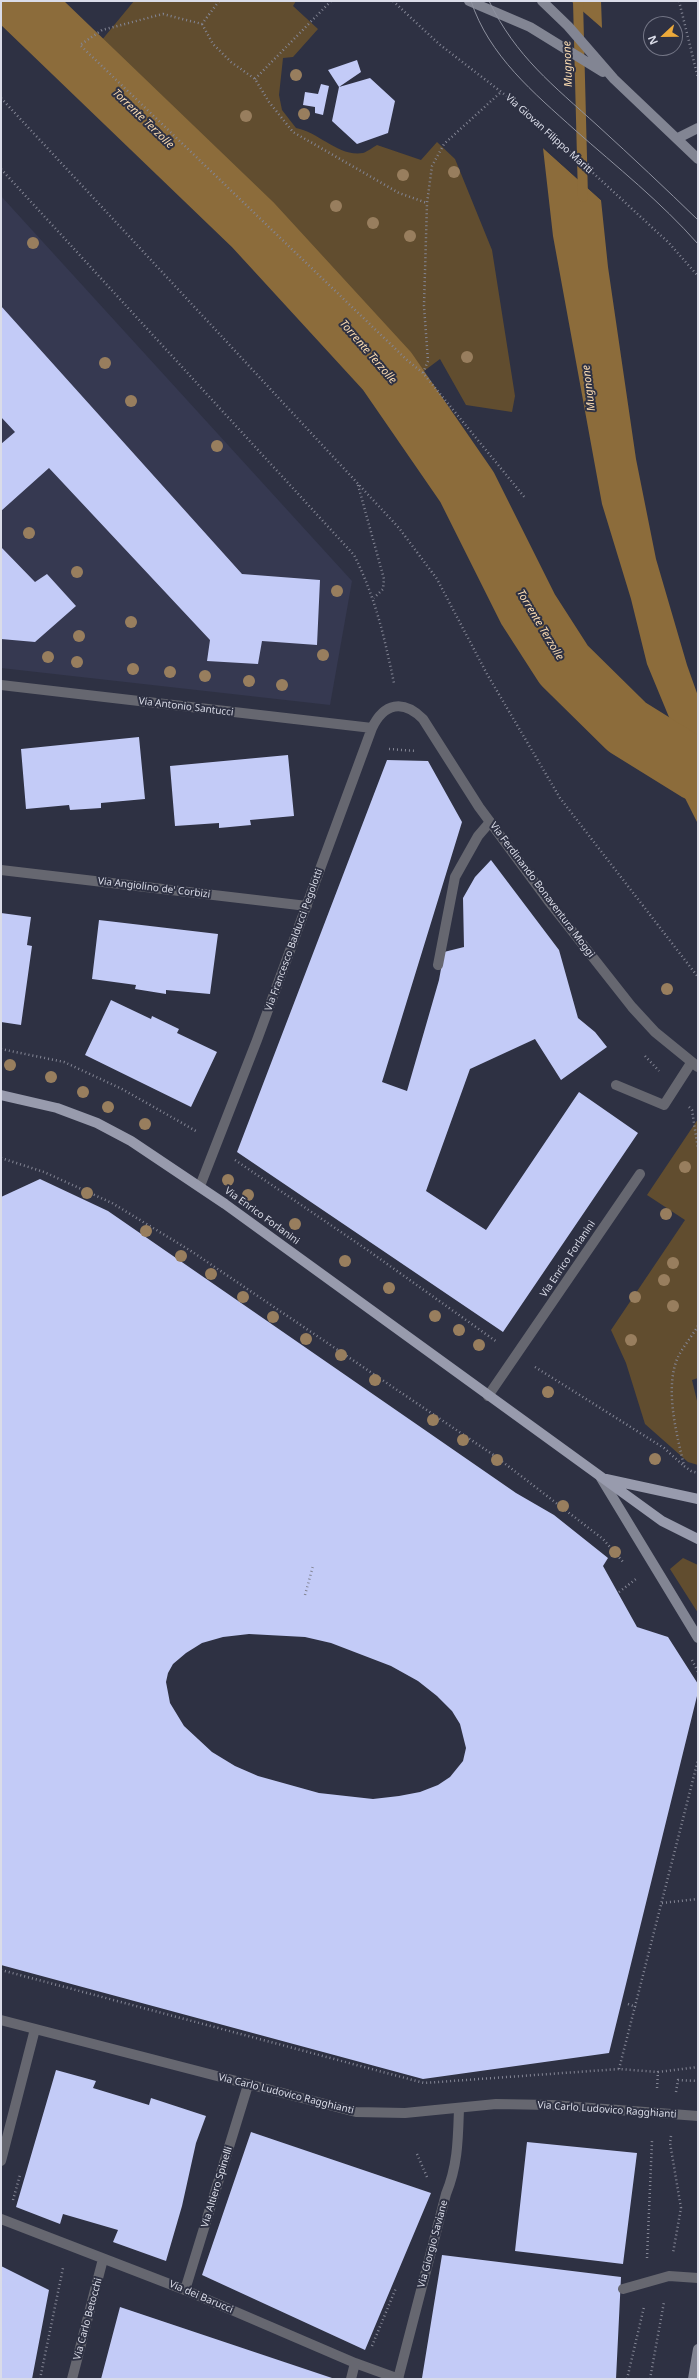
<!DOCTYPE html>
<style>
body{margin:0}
#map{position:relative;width:699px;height:2380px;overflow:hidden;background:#2e3143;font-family:"Noto Sans",sans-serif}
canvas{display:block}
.frame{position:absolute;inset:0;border:2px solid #dadce8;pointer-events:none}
.north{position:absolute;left:643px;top:16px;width:40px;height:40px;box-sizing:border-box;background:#2e3143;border:1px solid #737585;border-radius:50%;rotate:248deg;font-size:11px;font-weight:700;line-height:16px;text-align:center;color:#dadce8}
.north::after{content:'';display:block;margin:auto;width:14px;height:18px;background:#eca93a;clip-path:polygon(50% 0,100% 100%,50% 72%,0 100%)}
</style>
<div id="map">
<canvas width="699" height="2380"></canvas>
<div class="frame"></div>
<div class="north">N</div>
</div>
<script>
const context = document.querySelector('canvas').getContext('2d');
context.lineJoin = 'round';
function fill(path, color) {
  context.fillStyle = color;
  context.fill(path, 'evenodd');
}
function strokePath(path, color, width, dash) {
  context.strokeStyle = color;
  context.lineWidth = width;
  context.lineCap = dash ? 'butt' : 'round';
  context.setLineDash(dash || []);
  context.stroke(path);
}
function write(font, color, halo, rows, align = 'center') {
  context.font = font + ' "Noto Sans",sans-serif';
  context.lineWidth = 4;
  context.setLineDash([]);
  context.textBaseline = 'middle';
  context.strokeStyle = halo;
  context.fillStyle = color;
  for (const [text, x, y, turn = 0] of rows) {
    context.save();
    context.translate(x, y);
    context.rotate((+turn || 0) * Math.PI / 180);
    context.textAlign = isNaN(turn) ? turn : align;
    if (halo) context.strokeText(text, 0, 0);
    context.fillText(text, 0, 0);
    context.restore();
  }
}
fill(new Path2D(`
 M1 196 352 581 330 705 1 668Z`), '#363951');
fill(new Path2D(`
 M134 1H296L293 6 318 29 293 57 283 58 279 95 282 110 296 128C319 132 338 157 363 153 367 152 373 147 377 145L421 160 437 142 455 159 492 250 515 396 512 412 466 405 440 359 412 380 92 52Z
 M698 1119V1378L692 1380 698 1405V1465L688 1462 645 1424 626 1363 611 1330 685 1220 647 1195Z
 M683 1558 698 1565V1613L670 1569Z`), '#614d2f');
fill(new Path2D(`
 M571 1H601L602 28Z
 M543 148 601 200 608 267 636 459 656 559 687 665 698 696V824L684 796 671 722 647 664 631 599 602 504 553 236Z`), '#8c6c3b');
fill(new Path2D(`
 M542 147H544L602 199 603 202Z`), '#2e3143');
strokePath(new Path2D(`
 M578 1 583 197`), '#8c6c3b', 10);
strokePath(new Path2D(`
 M20 1 253 225 387 371 467 487 528 609 564 665 627 727 698 771`), '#8c6c3b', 61);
fill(new Path2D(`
 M357 60 361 72 339 87 328 70Z
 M370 78 395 101 388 133 357 144 332 121 339 87Z
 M321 84 329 86 323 115 315 113V107L303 105 305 92 318 94Z
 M1 306 242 574 320 580 317 645 262 641 258 664 207 661 210 640 49 468 1 511V444L15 432 1 417Z
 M1 547 35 582 47 574 76 606 35 642 1 639Z
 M139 737 145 799 101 803V808L70 810 69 805 26 809 21 749Z
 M288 755 294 816 250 820 251 825 219 828V823L175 826 170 766Z
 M387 760 428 761 462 822 382 1082 407 1091 439 980 444 952 464 947 463 898 475 877 491 860 559 950 578 1018 595 1032 607 1047 561 1080 535 1039 470 1069 426 1191 486 1230 579 1092 638 1133 503 1332 237 1152Z
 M1 913 31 917 27 945 32 946 21 1025 1 1022Z
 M99 920 218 934 210 994 166 990V994L135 989 136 985 92 979Z
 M111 1000 151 1019 152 1016 179 1029 177 1033 217 1052 191 1107 85 1055Z
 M40 1179 108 1211 516 1493 554 1515 608 1558 603 1566 637 1627 668 1637 698 1684V1692L609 2053 423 2079 1 1965V1197ZM249 1634 305 1637 331 1643 391 1666 418 1681 437 1696 452 1711 460 1724 466 1748 463 1761 450 1777 438 1785 420 1792 399 1796 373 1799 319 1793 258 1776 235 1766 212 1752 184 1726 170 1703 166 1682 168 1673 173 1664 186 1653 202 1643 223 1637Z
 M56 2070 96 2081 93 2088 149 2105 151 2098 206 2116 196 2143 182 2206 166 2261 113 2242 118 2230 63 2214 60 2224 16 2207Z
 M251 2132 431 2193 365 2350 202 2275Z
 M527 2142 637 2153 623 2264 515 2251Z
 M442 2255 621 2277 616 2379 422 2378Z
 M1 2266 49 2290 32 2379H1Z
 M120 2307 335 2379H101Z`), '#c3cbf7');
strokePath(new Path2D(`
 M219 1 202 24 163 14 102 30 80 45 407 360 423 373 526 499
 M393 1 439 44 526 111 669 243 698 276
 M679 1 698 78
 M202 24 213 44 231 62 255 79 269 102 293 132 399 193 427 203
 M255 79 331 1
 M1 98 399 528 437 579 487 674 560 798 698 977
 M1 169 354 555C376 599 384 636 394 683
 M423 373 428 361 424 306 427 203 432 166 444 144 501 92
 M358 485 384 579 383 589 374 598
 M389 749 416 751
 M1 1049 64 1062 122 1089 196 1131
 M645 1056 659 1071
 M689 1107 692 1110 698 1149
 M1 1158 44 1172 112 1203 191 1251 495 1456 603 1539 624 1563
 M235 1160 366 1249 497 1342
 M698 1326C692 1336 683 1347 678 1357 664 1388 677 1435 684 1466L691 1471 698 1473
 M535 1367 664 1448 684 1466
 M619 1592 636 1579
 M305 1595 313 1566
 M692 1660 698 1672
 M662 1903 698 1899
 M1 1970 424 2083 619 2069 658 2072
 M628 2004 636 2007
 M619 2069 698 1760
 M657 2088 658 2072 698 2067
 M676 2092 678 2080 698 2081
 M671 2136 670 2143 681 2208 673 2253
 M417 2154 427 2177
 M13 2200 20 2175
 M647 2258 652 2141
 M372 2346 396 2288
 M40 2379 63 2268
 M627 2379 644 2307
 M650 2379 664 2302`), '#848695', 2.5, [1, 3]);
strokePath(new Path2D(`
 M438 965 455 877 478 836 490 822
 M616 1085 664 1105 691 1063
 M623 2289 669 2276 698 2278`), '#666770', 10);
strokePath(new Path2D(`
 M1 685 372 728
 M1 870 307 906
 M200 1186 257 1040 372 728C384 703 403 699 423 719L479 807 550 903 632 1007 655 1032 698 1067
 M488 1396 640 1174
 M1 2020 356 2112 405 2113 496 2104 552 2105 698 2116
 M1 2161 35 2029
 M1 2219 185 2290 355 2363 399 2379
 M185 2290 248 2085
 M72 2379 103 2259
 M351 2379 355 2363
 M398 2379 446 2194C458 2165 458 2138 459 2108`), '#666770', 10);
strokePath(new Path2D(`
 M469 1 530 27 603 72
 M542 1 568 26 614 79 698 159
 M678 138 698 128
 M601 1478 698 1638
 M693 2379 698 2349`), '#828593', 10);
strokePath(new Path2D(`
 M1 1095 57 1108 97 1123 131 1141 225 1204 662 1521 698 1539
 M606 1479 698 1499`), '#989bad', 10);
strokePath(new Path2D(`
 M471 1C489 56 534 93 575 130 617 167 661 202 698 244
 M489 1C516 57 553 85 598 126 632 157 665 188 698 220`), '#8e919f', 1);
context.fillStyle = '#987e5e';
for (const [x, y] of [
 [296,75],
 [304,114],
 [246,116],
 [454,172],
 [403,175],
 [336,206],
 [373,223],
 [410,236],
 [33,243],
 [467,357],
 [105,363],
 [131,401],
 [217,446],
 [29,533],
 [77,572],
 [337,591],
 [131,622],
 [79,636],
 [323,655],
 [48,657],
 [77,662],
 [133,669],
 [170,672],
 [205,676],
 [249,681],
 [282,685],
 [667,989],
 [10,1065],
 [51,1077],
 [83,1092],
 [108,1107],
 [145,1124],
 [685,1167],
 [228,1180],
 [87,1193],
 [248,1195],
 [666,1214],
 [295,1224],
 [146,1231],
 [181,1256],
 [345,1261],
 [673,1263],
 [211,1274],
 [664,1280],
 [389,1288],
 [243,1297],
 [635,1297],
 [673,1306],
 [435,1316],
 [273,1317],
 [459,1330],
 [306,1339],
 [631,1340],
 [479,1345],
 [341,1355],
 [375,1380],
 [548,1392],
 [433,1420],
 [463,1440],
 [655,1459],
 [497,1460],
 [563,1506],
 [615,1552]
]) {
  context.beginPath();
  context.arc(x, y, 6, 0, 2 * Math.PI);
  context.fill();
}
write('10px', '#dadce8', '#2e3143', [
 ["Via Giovan Filippo Mariti",549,134,42],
 ["Via Antonio Santucci",186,707,7],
 ["Via Angiolino de' Corbizi",154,888,7],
 ["Via Ferdinando Bonaventura Moggi",542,890,53],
 ["Via Francesco Balducci Pegolotti",294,940,-70],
 ["Via Enrico Forlanini",262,1216,36],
 ["Via Enrico Forlanini",568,1259,-56],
 ["Via Carlo Ludovico Ragghianti",286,2094,14],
 ["Via Carlo Ludovico Ragghianti",607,2110,4],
 ["Via Altiero Spinelli",217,2187,-73],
 ["Via Giorgio Saviane",433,2244,-75],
 ["Via dei Barucci",201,2297,23],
 ["Via Carlo Betocchi",88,2319,-75]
]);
write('italic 11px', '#fbdcb2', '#2e3143', [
 ["Mugnone",568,64,-92],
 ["Torrente Terzolle",143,119,44],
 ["Torrente Terzolle",368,352,49],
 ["Mugnone",589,388,-97],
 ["Torrente Terzolle",540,625,59]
]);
</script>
